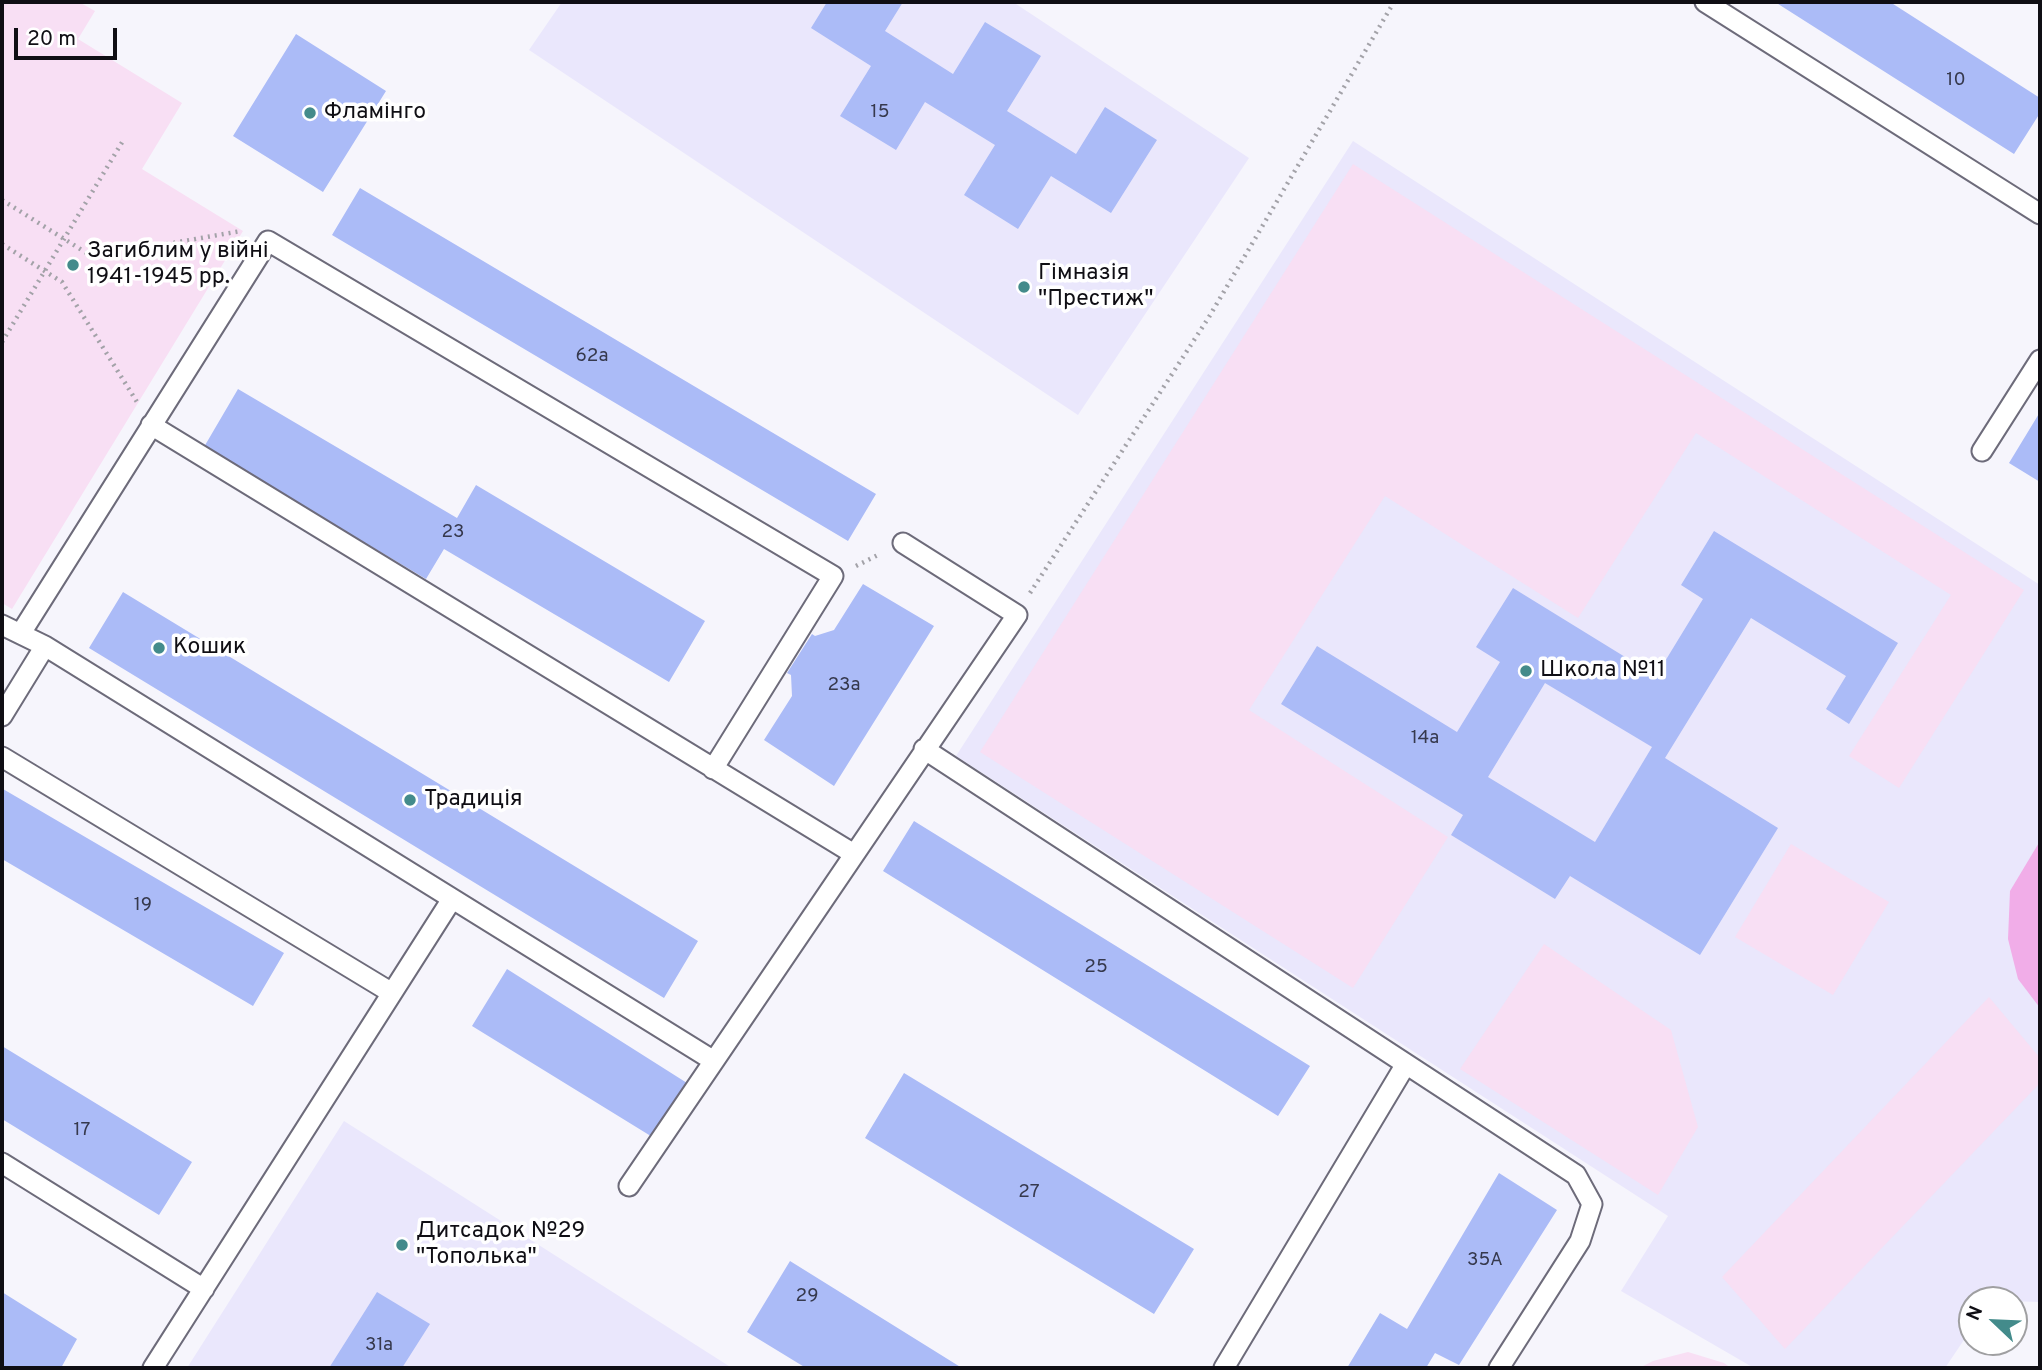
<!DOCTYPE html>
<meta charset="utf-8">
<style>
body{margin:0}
#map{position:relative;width:2042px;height:1370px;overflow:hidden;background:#f6f5fc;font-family:Overpass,sans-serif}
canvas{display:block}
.frame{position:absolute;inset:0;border:4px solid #0f0e14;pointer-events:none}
.north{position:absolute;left:1958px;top:1286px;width:70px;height:70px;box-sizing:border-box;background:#fff;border:2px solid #9f9fa1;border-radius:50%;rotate:293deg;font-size:19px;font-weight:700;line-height:28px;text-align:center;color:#0f0e14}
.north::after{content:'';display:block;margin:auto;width:24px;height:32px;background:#438b8b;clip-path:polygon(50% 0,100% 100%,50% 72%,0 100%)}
.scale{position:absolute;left:14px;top:28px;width:103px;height:32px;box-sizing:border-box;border:4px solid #0f0e14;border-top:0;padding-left:9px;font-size:21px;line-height:24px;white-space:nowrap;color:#0f0e14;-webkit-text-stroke:5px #fff;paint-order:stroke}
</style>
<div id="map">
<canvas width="2042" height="1370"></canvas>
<div class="frame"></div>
<div class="north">N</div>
<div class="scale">20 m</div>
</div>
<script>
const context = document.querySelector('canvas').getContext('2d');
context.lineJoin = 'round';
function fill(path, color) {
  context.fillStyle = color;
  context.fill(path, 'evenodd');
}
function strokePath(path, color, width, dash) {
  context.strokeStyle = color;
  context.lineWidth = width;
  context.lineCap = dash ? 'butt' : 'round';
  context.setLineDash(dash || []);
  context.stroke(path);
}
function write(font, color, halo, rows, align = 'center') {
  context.font = font + ' Overpass,sans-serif';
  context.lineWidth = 7;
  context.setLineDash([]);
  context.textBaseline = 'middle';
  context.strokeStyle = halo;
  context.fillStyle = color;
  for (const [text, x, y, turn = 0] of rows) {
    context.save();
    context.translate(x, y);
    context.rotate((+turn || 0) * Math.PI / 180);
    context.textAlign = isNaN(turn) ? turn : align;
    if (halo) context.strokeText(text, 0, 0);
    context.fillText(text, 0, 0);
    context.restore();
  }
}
fill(new Path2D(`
 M562 2H1013L1249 158 1078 415 529 50Z
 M1353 141 2040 585V1302L1972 1300V1328L1945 1368H1754L1621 1291 1668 1216 956 756Z
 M344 1121 732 1368H187Z`), '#eae7fc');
fill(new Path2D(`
 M2 2H79L95 11 78 39 182 103 142 169 243 231 12 609 2 603Z
 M1353 164 2024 590 1899 788 1849 756 1951 595 1696 433 1578 618 1385 496 1249 710 1448 837 1353 988 980 752Z
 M1791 844 1889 902 1833 995 1735 937Z
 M1544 944 1671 1030 1698 1127 1658 1195 1460 1069Z
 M1989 997 2040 1058V1083L1785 1349 1722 1277Z
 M1688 1352 1724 1363 1731 1368H1639L1653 1361Z`), '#f8dff4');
fill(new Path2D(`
 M2040 841V1008L2018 979 2008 939 2010 891Z`), '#f1ade8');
fill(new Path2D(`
 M827 2H903L885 31 953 74 985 22 1041 56 1007 111 1076 154 1105 107 1157 140 1111 213 1051 176 1018 229 964 195 995 145 925 102 896 150 840 116 871 66 811 28Z
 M1775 2H1890L2040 98V113L2014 154Z
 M296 34 386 91 323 192 233 136Z
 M360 188 876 494 848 541 332 235Z
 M238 389 457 518 476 485 705 621 669 682 444 549 426 579 204 447Z
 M2040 412V482L2009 463Z
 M1714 531 1898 643 1849 724 1826 709 1846 676 1751 618 1665 758 1778 828 1700 955 1570 876 1555 899 1451 835 1463 815 1281 704 1317 646 1457 732 1500 662 1476 647 1513 588 1656 676 1703 599 1681 585ZM1545 683 1652 747 1595 842 1488 777Z
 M863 584 934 626 834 786 764 740 792 696 791 675 787 673 812 634 815 636 834 630Z
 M123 592 698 941 664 998 89 648Z
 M3 789 284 953 253 1006 2 859Z
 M914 821 1310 1066 1278 1116 883 871Z
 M507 969 687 1083 654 1138 472 1026Z
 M2 1046 192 1162 159 1215 2 1119Z
 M904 1073 1194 1249 1154 1314 865 1138Z
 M1499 1173 1557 1210 1459 1365 1435 1353 1426 1368H1347L1380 1313 1407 1329Z
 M790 1261 962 1368H806L747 1332Z
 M2 1292 77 1339 61 1368H2Z
 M377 1292 430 1324 402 1368H329Z`), '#abbbf7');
const lane = new Path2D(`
 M1705 2 2040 214
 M151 425 854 854
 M1982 451 2040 360
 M2 625 45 646 714 1061 629 1186
 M21 633 268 241 833 576 713 769
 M2 716 45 646
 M924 749 1576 1175 1592 1204 1580 1241 1499 1368
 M2 757 392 993
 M714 1061 1017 615 903 543
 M2 1163 204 1289
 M153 1368 452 899
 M1224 1368 1406 1064`);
strokePath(lane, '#6d6b7a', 23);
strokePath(new Path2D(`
 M2 200 93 257 241 231
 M2 244 62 282 137 402
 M2 342 124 139
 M856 566 880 554
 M1030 593 1209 317 1394 2`), '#a3a2a8', 4.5, [2, 5]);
strokePath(lane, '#fff', 19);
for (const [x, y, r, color] of [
 [310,113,7,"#438b8b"],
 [73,265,7,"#438b8b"],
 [1024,287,7,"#438b8b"],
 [159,648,7,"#438b8b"],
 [1526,671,7,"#438b8b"],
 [410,800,7,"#438b8b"],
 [402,1245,7,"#438b8b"]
]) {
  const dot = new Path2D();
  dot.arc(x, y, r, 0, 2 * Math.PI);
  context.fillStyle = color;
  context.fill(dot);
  strokePath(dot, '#fff', 2.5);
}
write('19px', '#36394d', null, [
 ["10",1956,81],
 ["15",880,113],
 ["62а",592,357],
 ["23",453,533],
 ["23а",844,686],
 ["14а",1425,739],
 ["19",143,906],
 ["25",1096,968],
 ["17",82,1131],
 ["27",1029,1193],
 ["35А",1485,1261],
 ["29",807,1297],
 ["31а",379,1346]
]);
write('23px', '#0f0e14', '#fff', [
 ["Фламінго",324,113],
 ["Загиблим у війні",87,252],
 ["1941-1945 рр.",87,278],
 ["Гімназія",1038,274],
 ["\"Престиж\"",1038,300],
 ["Кошик",173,648],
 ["Школа №11",1540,671],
 ["Традиція",424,800],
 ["Дитсадок №29",416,1232],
 ["\"Тополька\"",416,1258]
], 'left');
</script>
